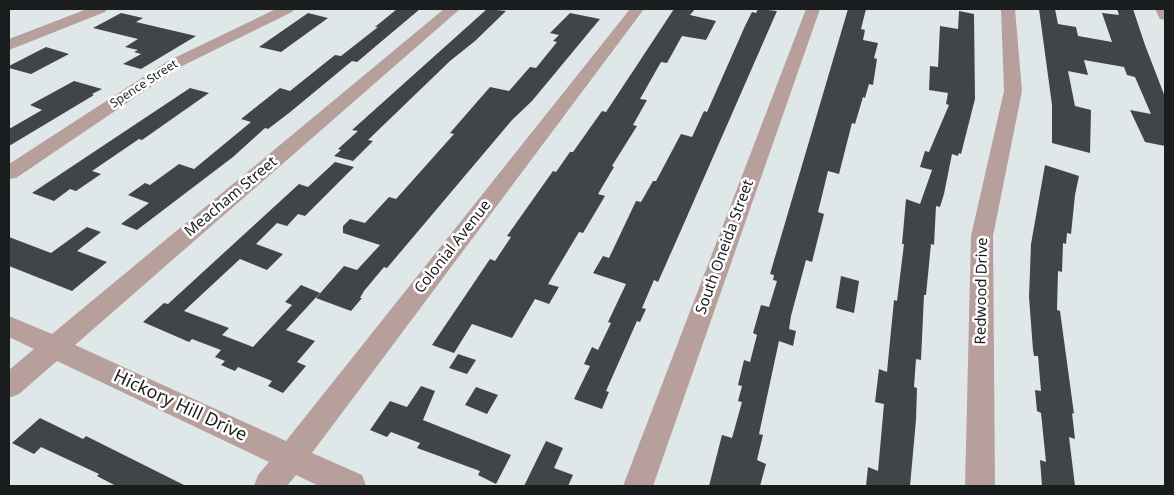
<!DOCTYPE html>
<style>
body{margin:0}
#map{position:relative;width:1174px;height:495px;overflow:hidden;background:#dfe7e9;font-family:"Noto Sans",sans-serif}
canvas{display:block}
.frame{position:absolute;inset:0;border:10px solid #1a1d1e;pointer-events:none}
</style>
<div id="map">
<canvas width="1174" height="495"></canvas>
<div class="frame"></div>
</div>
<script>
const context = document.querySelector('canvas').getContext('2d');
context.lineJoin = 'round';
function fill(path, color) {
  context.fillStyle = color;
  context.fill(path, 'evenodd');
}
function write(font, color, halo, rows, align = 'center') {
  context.font = font + ' "Noto Sans",sans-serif';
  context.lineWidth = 5;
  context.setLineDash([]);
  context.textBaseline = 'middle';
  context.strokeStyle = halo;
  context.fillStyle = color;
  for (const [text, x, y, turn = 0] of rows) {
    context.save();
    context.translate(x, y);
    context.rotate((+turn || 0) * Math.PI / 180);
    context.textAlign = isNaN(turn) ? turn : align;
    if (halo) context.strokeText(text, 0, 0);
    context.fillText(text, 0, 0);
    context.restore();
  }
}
fill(new Path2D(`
 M397 9H420L357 62 352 61 289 113 268 129 265 128 233 157 137 230 121 224 149 203 128 195 145 183 150 185 179 164 194 169 251 122 241 119 280 88 290 91 335 55 341 56 378 27H375Z
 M487 9 506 11 475 41 450 61 368 140 373 141 353 161 334 156 341 150 338 149 358 131 352 130Z
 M674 9H695L690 15 716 21 706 40 682 36 667 63 661 62 640 99 647 100 633 125 637 126 612 166 614 167 598 194 605 196 583 233 579 232 548 284 559 287 549 304 535 299 512 338 472 324 454 353 432 345 490 259 495 261 511 237 507 236 553 171 556 172 570 152H573L602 111 606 112Z
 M758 9 777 11 678 237 658 282 654 280 642 308 646 309 640 322 637 321 606 391 609 392 602 409 574 399 590 366 584 364 592 347 598 350 611 323 608 322 626 284 593 273 603 256 609 258 636 201 641 202 653 181H656L681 134 692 137 704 111 707 112 745 26 752 12 756 13Z
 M848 9H866L861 29 865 30 863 40 878 43 874 58 877 59 873 85 869 84 865 98 863 97 855 124 852 123 839 174 828 171 818 212 824 214 812 262 806 260 791 316 789 329 796 331 793 346 779 341 759 434 763 435 757 460 766 464 760 486H709L722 435 732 438 742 402 738 401 742 386 738 385 744 360 750 362 757 335 753 333 761 305 769 307 777 281 773 280 774 275 770 274Z
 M1039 9H1055L1058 24 1076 27 1078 36 1112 42 1102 13 1119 15 1117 9H1133L1145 45 1165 97V146L1145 142 1130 110 1151 114 1135 77 1127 75 1124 67 1084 60 1088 75 1068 71 1075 106 1091 110 1090 153 1052 143V105Z
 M959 11 974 14 975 99 961 154 959 153 958 156 952 154 944 194 940 207 936 206 934 245 931 244 926 295H924L921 360 916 359 914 387 917 388 916 420 910 486H866L868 467 878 471 884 404 875 402 879 369 887 372 894 300 897 301 904 244H902L906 199 920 204 932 170 920 167 925 151 929 152 949 105 946 104 948 93 929 90 930 66 938 67 940 26 958 29Z
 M121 13 143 18 136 22 196 36 141 69 123 64 141 54 134 52 138 50 125 47 138 39 93 28Z
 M308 13 328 18 281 52 259 47Z
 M570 13 600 19 532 101 512 120 387 268 384 267 364 291 360 298H362L351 311 316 298 344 266 357 270 380 245 343 233V226L350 219 365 223 389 197 396 199 454 134 450 133 490 87 509 91 530 67 536 68 557 42 553 41 559 35 550 33Z
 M46 47 69 54 31 74 9 68V66Z
 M74 81 102 89 92 94 94 95 9 146V129L42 110 30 105Z
 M190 88 209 93 142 140 139 139 92 171 101 174 76 191 70 189 54 201 32 193Z
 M335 162 354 167 305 216 298 214 287 226 277 223 256 244 283 254 267 270 240 259 184 311 229 328 222 335 253 347 292 305 285 302 301 285 320 293 286 330 315 341 297 362 306 366 283 393 268 386 272 381 238 367 235 371 221 365 225 361 215 357 221 350 192 339 189 342 143 322 164 303 168 304 299 184 308 187Z
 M1045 165 1079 176 1075 195 1071 234 1067 233 1066 244 1063 243 1062 272 1058 271 1057 310 1060 311 1074 414 1072 413 1075 439 1069 437 1075 486H1042L1040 460 1046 462 1041 413 1037 411 1035 390 1041 391 1038 356H1034L1033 350 1029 297 1031 244Z
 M87 227 101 232 77 251 107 262 72 291 9 266V237L51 253Z
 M841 276 859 281 854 313 836 308Z
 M458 354 476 360 467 374 449 368Z
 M421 386 435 391 423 420 511 455 496 484 478 475 480 471 417 448 420 443 391 432 387 437 370 430 390 401 407 407Z
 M476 387 498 395 487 414 465 405Z
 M40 418 83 439 86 436 186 486H116L97 476 99 474 41 447 34 454 12 443Z
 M546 441 563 448 554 468 573 475 568 486H524Z`), '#404648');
fill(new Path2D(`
 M87 9H107L105 12 9 50V39Z
 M276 9H294L292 12 180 67 16 178 9 179V164L168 61Z
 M444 9H460L75 345 286 441 630 9H644L312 453 362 475 366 486H319L296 475 287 486H254L258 475 269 462 57 361 19 394 9 398V370L34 349 9 337V316L52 334Z
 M806 9H820L653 486H623Z
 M1001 9H1015L1022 91 993 236 995 486H965L971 236 1004 91Z
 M1155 9H1165V20L1160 19Z`), '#b7a09b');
write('12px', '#1a1d1e', '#fff', [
 ["Spence Street",144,84,-33]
]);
write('15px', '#1a1d1e', '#fff', [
 ["Meacham Street",231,197,-40],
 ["Colonial Avenue",453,247,-52],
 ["South Oneida Street",725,247,-70],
 ["Redwood Drive",982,291,-89]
]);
write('18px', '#1a1d1e', '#fff', [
 ["Hickory Hill Drive",180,406,25]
]);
</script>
